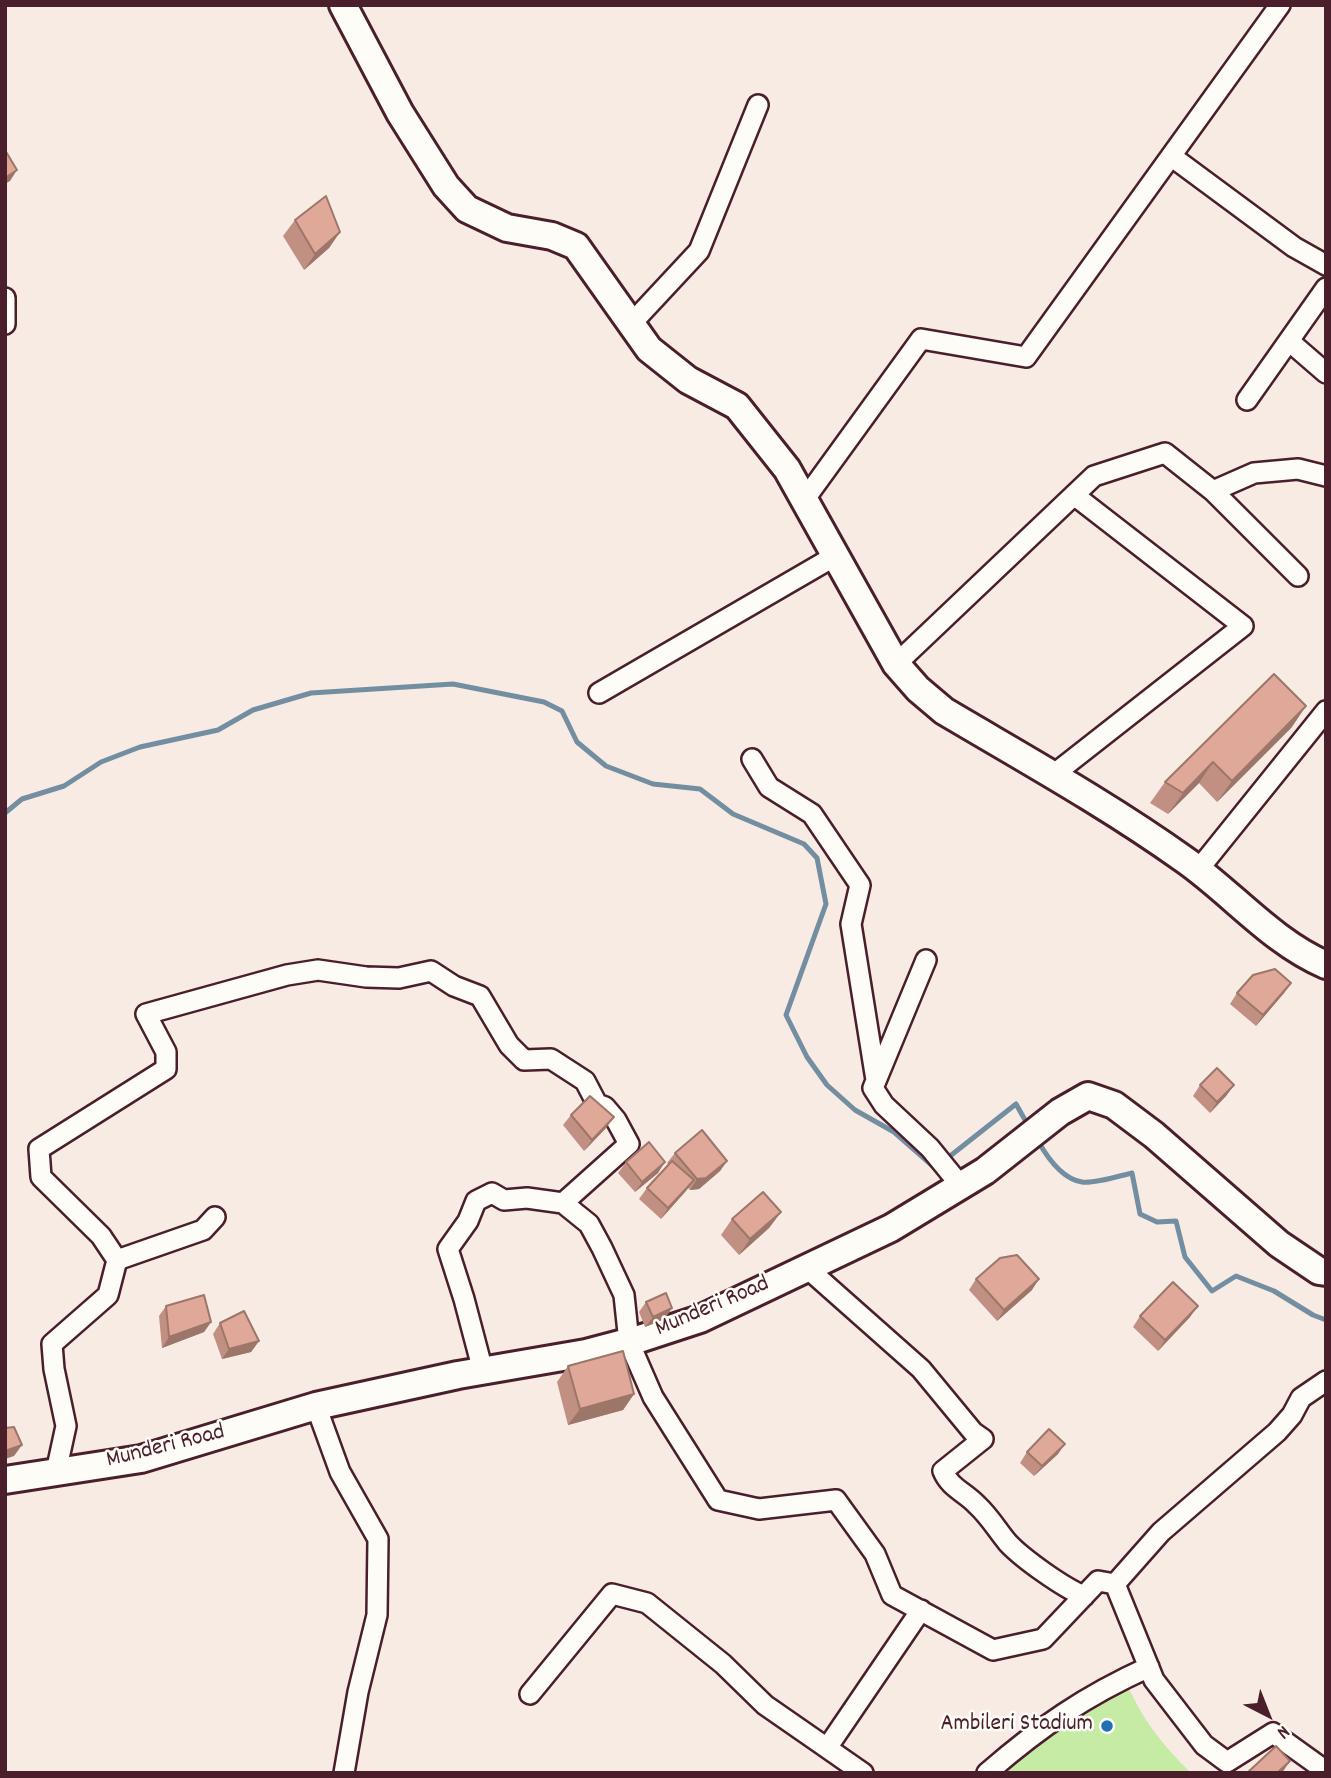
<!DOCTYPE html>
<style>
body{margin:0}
#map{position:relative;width:1331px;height:1778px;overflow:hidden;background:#f7ebe4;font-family:Dekko,sans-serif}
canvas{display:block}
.frame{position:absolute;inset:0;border:7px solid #4a1f2b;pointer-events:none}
.north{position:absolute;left:1233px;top:1680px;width:70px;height:70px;-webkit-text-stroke:5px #fdfcf7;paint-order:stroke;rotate:138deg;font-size:19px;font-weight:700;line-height:28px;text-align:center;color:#4a1f2b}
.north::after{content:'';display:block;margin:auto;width:24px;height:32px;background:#4a1f2b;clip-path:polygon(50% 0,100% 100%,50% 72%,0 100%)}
</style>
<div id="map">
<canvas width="1331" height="1778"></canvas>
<div class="frame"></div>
<div class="north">N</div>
</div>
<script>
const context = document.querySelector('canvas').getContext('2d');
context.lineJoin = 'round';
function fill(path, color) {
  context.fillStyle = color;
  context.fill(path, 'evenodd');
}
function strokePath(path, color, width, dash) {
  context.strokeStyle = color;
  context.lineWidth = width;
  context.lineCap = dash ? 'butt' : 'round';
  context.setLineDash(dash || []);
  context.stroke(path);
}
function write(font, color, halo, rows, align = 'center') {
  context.font = font + ' Dekko,sans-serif';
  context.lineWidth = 5;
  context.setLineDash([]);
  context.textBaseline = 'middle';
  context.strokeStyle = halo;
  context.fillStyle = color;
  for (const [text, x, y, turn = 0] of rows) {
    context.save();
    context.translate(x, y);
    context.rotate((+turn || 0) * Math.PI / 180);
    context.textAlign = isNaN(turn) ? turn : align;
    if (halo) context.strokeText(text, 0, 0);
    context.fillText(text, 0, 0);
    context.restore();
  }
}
fill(new Path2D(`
 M1127 1684C1143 1721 1163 1745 1191 1773H1004L1040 1741Z`), '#c5eba5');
strokePath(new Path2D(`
 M5 813 22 799 64 786 101 762 140 747 218 730 253 710 311 693 453 684 544 702 562 711 577 742 606 766 653 784 700 789 733 814 804 844 817 858 826 904 786 1015 807 1057 827 1085 855 1110 894 1132 935 1168 938 1166
 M1038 1141C1047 1157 1062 1179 1082 1182 1094 1184 1119 1176 1132 1173L1140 1214 1157 1222 1176 1221 1185 1257 1212 1291 1236 1276 1274 1291 1313 1315 1326 1320
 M945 1160 1016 1104 1029 1127`), '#738ea1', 5);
const minor = new Path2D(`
 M1171 156 1294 247 1326 265
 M5 298V324
 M631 324 699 251 758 105
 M1289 341 1326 373
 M1247 400 1326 288
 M1213 491 1298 576
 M805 499 921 339 1026 357 1280 5
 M896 664 1094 476 1165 453 1213 491 1254 473 1298 469 1326 476
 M599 693 835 556
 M752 759 769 787 812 814 860 885 851 924 876 1080
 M1053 775 1243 626 1074 495
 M1198 870 1326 711
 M926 960 873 1088 884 1105 930 1148 961 1186
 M563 1203 589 1224 602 1248 624 1295 629 1342 653 1397 718 1500 759 1509 836 1500 875 1554 892 1595 993 1650 1043 1639 1098 1581 1115 1584 1154 1680 1204 1745 1227 1762 1273 1733 1326 1771
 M117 1260 203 1230 215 1217
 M807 1268 921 1369 973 1432 983 1439 943 1471C950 1488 965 1492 977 1505 990 1517 997 1530 1008 1543 1023 1559 1064 1588 1084 1596
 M316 1406 340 1472 378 1539 377 1615 358 1692 344 1773
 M56 1472 66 1426 54 1369 52 1344 108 1295 117 1260 101 1236 41 1177 39 1149 166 1069V1052L146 1014 287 975 318 970 366 977 399 978 431 971 454 986 480 996 509 1045 524 1060 551 1059 585 1081 597 1104 605 1107 616 1120 629 1144 563 1203 527 1198 504 1200 492 1193 476 1201 468 1221 448 1249 464 1299 483 1371
 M1115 1584 1161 1532 1277 1432 1292 1415 1301 1398 1326 1381
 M530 1694 612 1594 647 1603 723 1664 765 1705 827 1748 921 1610
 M827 1748 863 1773
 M987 1773C1040 1727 1085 1696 1149 1667`);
const secondary = new Path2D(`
 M343 5 400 113 446 186 467 209 507 228 552 236 576 246 649 349 688 380 737 406 787 469 896 664 918 689 944 711C1025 759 1108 805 1185 860 1232 893 1272 942 1326 965
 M5 1480 141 1459 316 1406 458 1375 586 1353 639 1339 700 1319 891 1228 985 1171 1060 1112 1088 1096 1114 1105 1154 1135 1279 1244 1319 1271 1326 1272`);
strokePath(minor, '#4a1f2b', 24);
strokePath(secondary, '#4a1f2b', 32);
strokePath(minor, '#fdfcf7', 19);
strokePath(secondary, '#fdfcf7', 26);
fill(new Path2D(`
 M295 220 340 232 329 248 304 270 283 236Z
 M1292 727 1217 802 1199 783 1168 814 1150 803 1165 782Z
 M1291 983 1284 993 1256 1026 1230 1004 1237 993Z
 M1200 1085H1234L1226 1096 1210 1113 1193 1096Z
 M571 1115 606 1128 584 1151 563 1125Z
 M675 1153 727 1161 720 1171 699 1189 690 1190 688 1188 661 1219 639 1199 647 1188 669 1165 667 1163Z
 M626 1162 658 1173 635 1192 618 1173Z
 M781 1212 769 1228 739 1255 721 1235 732 1219Z
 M976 1279 1032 1290 997 1321 969 1290Z
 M646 1302 665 1319 645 1327 639 1312Z
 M166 1306 211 1322 204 1332 162 1348 159 1316Z
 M1140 1316 1190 1317 1158 1351 1133 1327Z
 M220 1323 259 1341 251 1352 222 1359 213 1334Z
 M568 1366 634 1394 623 1410 568 1425 557 1382Z
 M1027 1452 1058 1454 1034 1476 1020 1463Z`), '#c19083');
fill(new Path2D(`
 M17 170 10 181 5 184V178Z
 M340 232 329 248 304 270 315 254Z
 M1306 706 1292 727 1217 802 1232 781Z
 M1213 762 1199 783 1168 814 1183 793Z
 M1291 983 1284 993 1256 1026 1263 1015Z
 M1234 1085 1226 1096 1210 1113 1217 1102Z
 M614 1117 606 1128 584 1151 592 1140Z
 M727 1161 720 1171 699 1189 690 1190 697 1179Z
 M665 1162 658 1173 635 1192 642 1182Z
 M694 1180 686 1191 661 1219 668 1208Z
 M781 1212 769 1228 739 1255 750 1239Z
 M1039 1279 1032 1290 997 1321 1004 1310Z
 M1198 1306 1190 1317 1158 1351 1165 1340Z
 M672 1308 665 1319 645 1327 653 1317Z
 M211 1322 204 1332 162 1348 169 1337Z
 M259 1341 251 1352 222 1359 229 1349Z
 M634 1394 623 1410 568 1425 580 1409Z
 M1065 1444 1058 1454 1034 1476 1042 1466Z
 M22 1445 14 1456 5 1459V1451Z
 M1290 1761 1282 1773H1277Z`), '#9d766a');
const building = new Path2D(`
 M5 150 17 170 5 178Z
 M326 196 340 232 315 254 295 220Z
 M1274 674 1306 706 1232 781 1213 762 1183 793 1165 782Z
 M1275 969 1291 983 1263 1015 1237 993 1253 975Z
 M1217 1068 1234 1085 1217 1102 1200 1085Z
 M590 1096 614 1117 592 1140 571 1115Z
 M702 1130 727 1161 706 1178 697 1179 675 1153Z
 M649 1142 665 1162 642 1182 626 1162Z
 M672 1161 694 1180 668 1208 647 1188Z
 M763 1192 781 1212 750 1239 732 1219Z
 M1017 1255 1039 1279 1004 1310 976 1279 1000 1258Z
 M1173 1282 1198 1306 1165 1340 1140 1316Z
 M666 1293 672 1308 653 1317 646 1302Z
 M204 1295 211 1322 169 1337 166 1306Z
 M244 1311 259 1341 229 1349 220 1323Z
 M623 1351 634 1394 580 1409 568 1366Z
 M14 1427 22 1445 5 1451V1428Z
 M1049 1429 1065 1444 1042 1466 1027 1452Z
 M1276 1746 1290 1761 1277 1773H1247Z`);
fill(building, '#e0a898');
strokePath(building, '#9d766a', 2);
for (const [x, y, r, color] of [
 [1107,1726,7,"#1f6fb2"]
]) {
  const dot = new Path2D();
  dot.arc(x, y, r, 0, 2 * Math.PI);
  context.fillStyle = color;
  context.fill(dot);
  strokePath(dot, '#fdfcf7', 2.5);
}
write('24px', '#4a1f2b', '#fdfcf7', [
 ["Munderi Road",713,1308,-23],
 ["Munderi Road",166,1448,-14]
]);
write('24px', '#4a1f2b', '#fdfcf7', [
 ["Ambileri Stadium",1093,1726]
], 'right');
</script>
